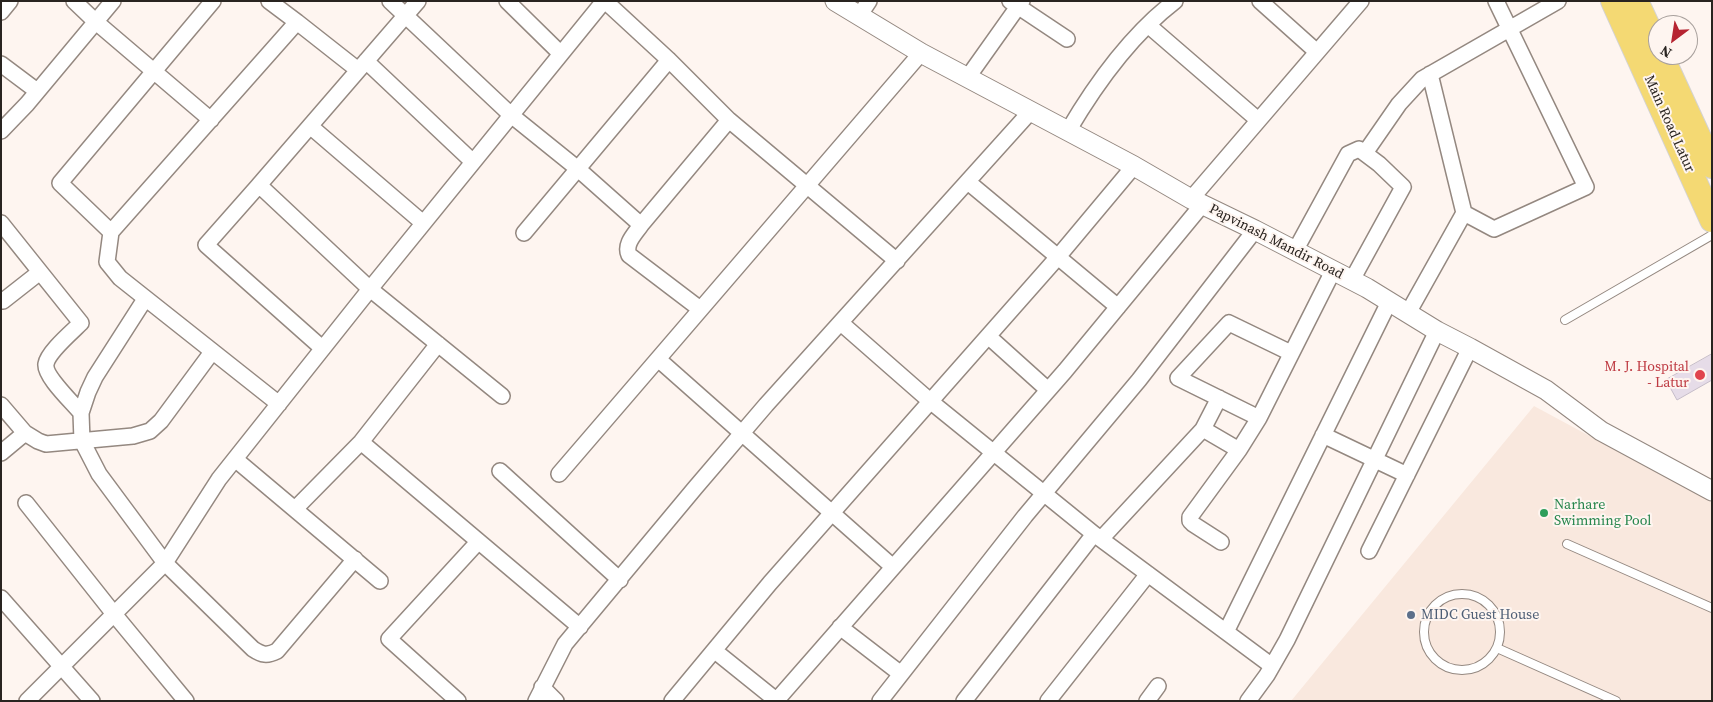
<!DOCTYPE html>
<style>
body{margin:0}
#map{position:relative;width:1713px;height:702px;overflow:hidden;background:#fef5f0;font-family:"Source Serif 4",serif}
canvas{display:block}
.frame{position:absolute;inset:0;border:2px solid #292420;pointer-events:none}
.north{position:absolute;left:1648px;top:15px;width:50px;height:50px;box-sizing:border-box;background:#fef5f0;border:1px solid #a9a19d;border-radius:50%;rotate:211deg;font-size:14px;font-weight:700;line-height:20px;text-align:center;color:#292420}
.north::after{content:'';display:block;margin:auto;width:18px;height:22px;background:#b62431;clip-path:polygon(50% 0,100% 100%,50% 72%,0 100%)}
</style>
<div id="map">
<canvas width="1713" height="702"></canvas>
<div class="frame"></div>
<div class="north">N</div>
</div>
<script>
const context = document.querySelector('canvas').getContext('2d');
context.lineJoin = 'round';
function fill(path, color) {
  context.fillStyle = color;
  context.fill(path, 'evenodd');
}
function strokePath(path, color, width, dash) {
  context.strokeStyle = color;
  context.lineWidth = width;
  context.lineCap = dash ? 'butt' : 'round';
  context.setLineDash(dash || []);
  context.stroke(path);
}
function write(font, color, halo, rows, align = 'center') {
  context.font = font + ' "Source Serif 4",serif';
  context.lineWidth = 4;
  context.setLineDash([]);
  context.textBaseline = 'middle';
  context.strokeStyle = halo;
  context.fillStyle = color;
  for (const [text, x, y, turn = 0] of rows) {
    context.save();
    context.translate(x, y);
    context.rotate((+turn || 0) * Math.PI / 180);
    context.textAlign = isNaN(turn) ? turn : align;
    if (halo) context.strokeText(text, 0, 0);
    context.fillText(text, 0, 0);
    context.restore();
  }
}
fill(new Path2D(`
 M1534 406 1712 502V701H1291Z`), '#f9e8de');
const building = new Path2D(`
 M1712 354V380L1677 400 1666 380Z`);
fill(building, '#e6dce8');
strokePath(building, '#c5bcc8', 1);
const service = new Path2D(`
 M1565 320 1712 235
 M1567 544 1712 608
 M1424 632a38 38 0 1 1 76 0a38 38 0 1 1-76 0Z
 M1497 648 1616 701`);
const minor = new Path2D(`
 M74 1 96 22 211 120
 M269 1 297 22 111 232 107 262 120 278 279 404
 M390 1 511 115 578 169 641 225 729 120 669 60 605 1
 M418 1 259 185 370 289 502 396
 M507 1 561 54
 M1010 1 1067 39
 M1260 1 1317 52
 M1 12 10 1
 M859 16 869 1
 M297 22 358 70
 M1148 25 1258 120
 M366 61 473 162
 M1 64 37 91
 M968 77 1022 1
 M729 120 897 261
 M310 126 423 223
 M1 131 27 104 113 1
 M1068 131C1095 85 1132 34 1175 1
 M1365 153 1399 104 1422 79 1558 1
 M968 182 1118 307
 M259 185 206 245 322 348
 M1191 199 1361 1
 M1464 213 1494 229 1586 187 1496 1
 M1 223 81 323C72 332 48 352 46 364 44 376 73 403 81 413
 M641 225C635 234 624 244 629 255L700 309
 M111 232 60 183 213 1
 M524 233 669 60
 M1295 251 1348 154 1359 149 1379 164 1403 187 1352 280
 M145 299 95 377 88 392 81 413 82 441 99 474 165 563 253 649C262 655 267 656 277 651L355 559
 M3 301 40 272
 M1408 313 1464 213 1430 74
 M841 323 930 401 1094 534
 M988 336 1048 390
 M1291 353 1229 323 1178 378 1259 418 1333 271
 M658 359 893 567
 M1219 398 1203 429 1239 450
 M1 405 25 433 1 453
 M25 433 38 441 46 444 133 436 150 431 161 421 212 352
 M1323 435 1407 475
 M361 442 580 627
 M235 459 380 581
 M500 471 620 580
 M559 474 921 53
 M26 503 114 614 186 701
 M295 509 361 442 438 344
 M1101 539 1203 429
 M1221 542 1193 524 1190 521V517L1239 450 1259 418
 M1369 551 1470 348
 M1 598 92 701
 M840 627 901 674
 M1226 632 1389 302
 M715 651 776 700
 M542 687 556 701
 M27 701 165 563 219 479 370 289 604 1
 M458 701 389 639 478 542
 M536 701 565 644 695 488 766 405 1031 111
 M672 701 770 583 1057 258 1134 166
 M776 701 1065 371 1202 205
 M880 701 1025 516 1139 380 1255 230
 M964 701 1094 534 1272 666
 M1048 701 1148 574
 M1147 701 1158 686
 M1248 701 1267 675 1287 640 1437 331`);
const tertiary = new Path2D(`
 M835 1 921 53 1134 166 1191 199 1255 230 1367 288 1437 331 1470 348 1546 390 1601 431 1712 491`);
const primary = new Path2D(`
 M1613 1 1712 220
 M1636 1 1658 48
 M1661 55 1712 166`);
strokePath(service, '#948880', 10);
strokePath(minor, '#948880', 18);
strokePath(tertiary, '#948880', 21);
strokePath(primary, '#d4d3d2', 26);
strokePath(service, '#fff', 8);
strokePath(minor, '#fff', 15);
strokePath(tertiary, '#fff', 19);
strokePath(primary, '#f4d973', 24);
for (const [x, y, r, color] of [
 [1700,375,6,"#e0444e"],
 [1544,513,5,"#2e9e5b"],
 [1411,615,5,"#5c6f8a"]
]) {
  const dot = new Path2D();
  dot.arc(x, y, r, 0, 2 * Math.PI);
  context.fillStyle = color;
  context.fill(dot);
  strokePath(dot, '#fef5f0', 2);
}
write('14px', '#292420', '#fef5f0', [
 ["Main Road Latur",1669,124,66],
 ["Papvinash Mandir Road",1276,242,27]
]);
write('14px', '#be3a42', '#fef5f0', [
 ["M. J. Hospital",1689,367],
 ["- Latur",1689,383]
], 'right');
write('14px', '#27864d', '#fef5f0', [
 ["Narhare",1554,505],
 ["Swimming Pool",1554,521]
], 'left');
write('14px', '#4e5e75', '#fef5f0', [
 ["MIDC Guest House",1421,615]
], 'left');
</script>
